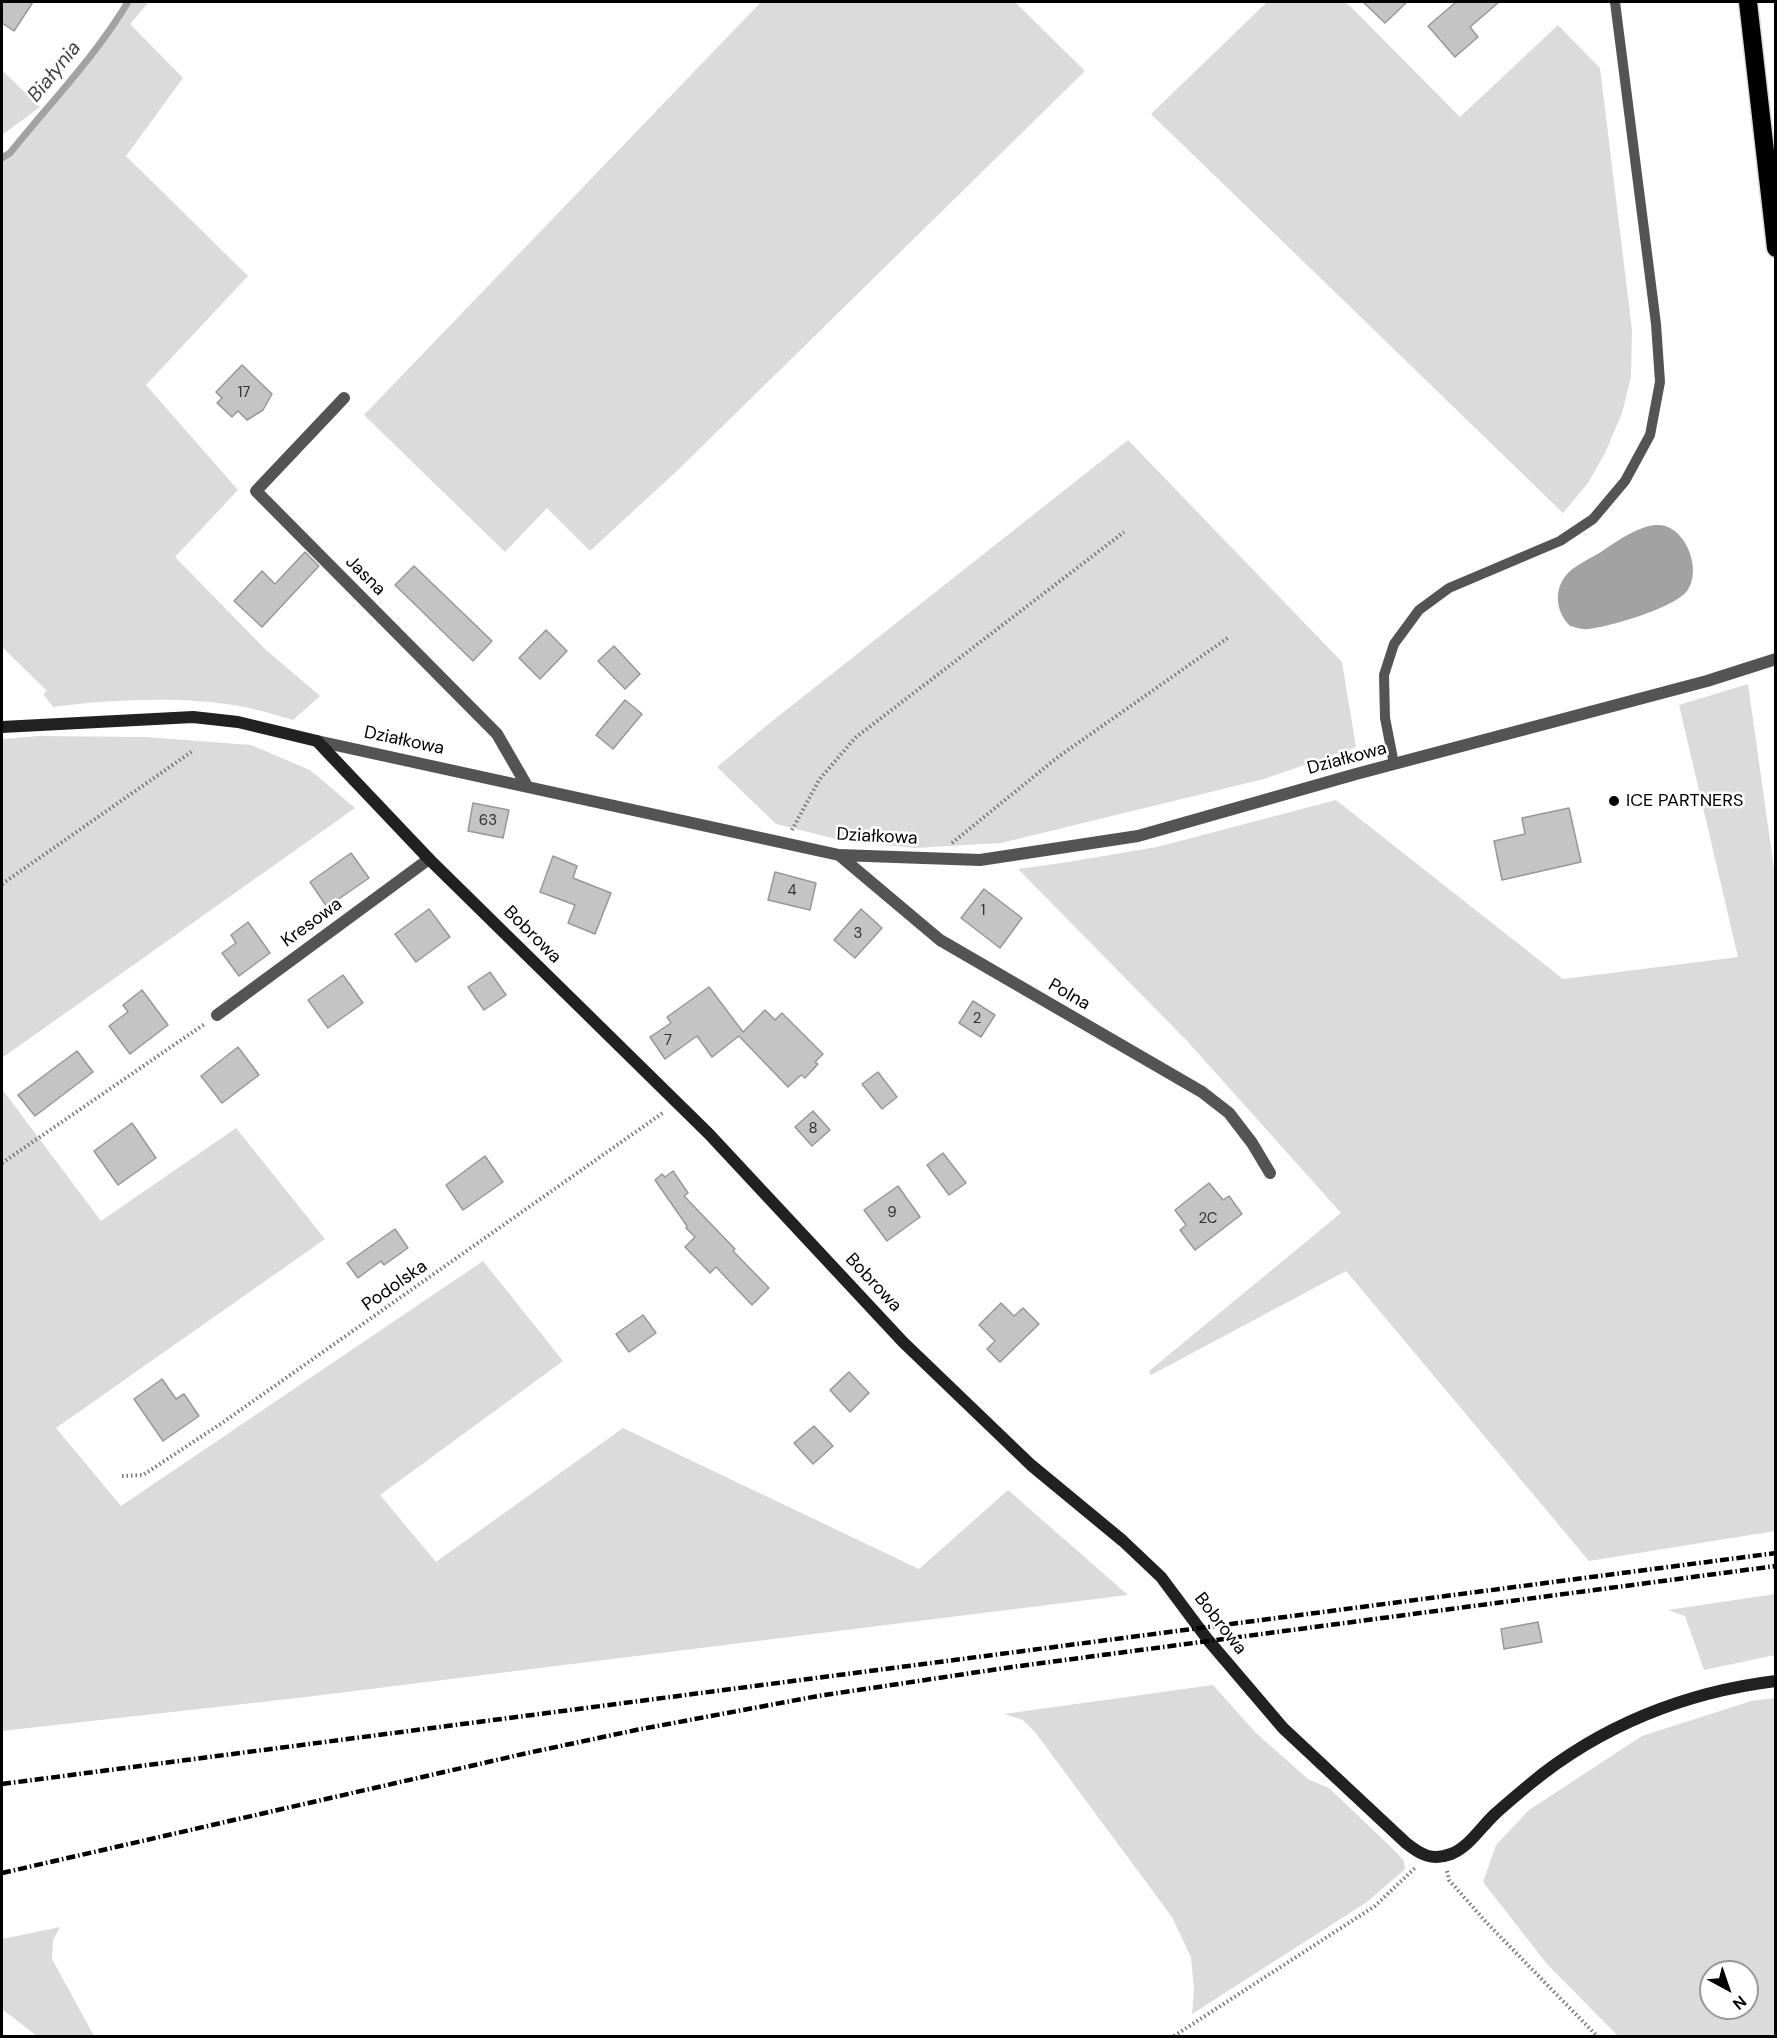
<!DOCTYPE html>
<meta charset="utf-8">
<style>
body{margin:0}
#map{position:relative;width:1777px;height:2038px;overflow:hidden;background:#fff;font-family:"DM Sans",sans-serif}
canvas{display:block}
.frame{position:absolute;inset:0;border:3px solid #000;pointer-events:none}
.north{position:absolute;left:1699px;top:1960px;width:60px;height:60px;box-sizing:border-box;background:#fff;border:2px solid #999;border-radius:50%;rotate:140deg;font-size:16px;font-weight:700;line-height:24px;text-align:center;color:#000}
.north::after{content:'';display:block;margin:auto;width:21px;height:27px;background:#000;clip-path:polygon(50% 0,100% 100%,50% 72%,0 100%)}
</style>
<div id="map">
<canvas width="1777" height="2038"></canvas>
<div class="frame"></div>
<div class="north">N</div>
</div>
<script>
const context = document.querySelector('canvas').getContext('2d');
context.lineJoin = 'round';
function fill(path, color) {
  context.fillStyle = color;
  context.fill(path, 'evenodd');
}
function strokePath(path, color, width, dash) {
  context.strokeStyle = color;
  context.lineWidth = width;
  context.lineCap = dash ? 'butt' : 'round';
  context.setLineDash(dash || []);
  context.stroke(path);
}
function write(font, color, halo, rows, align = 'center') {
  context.font = font + ' "DM Sans",sans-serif';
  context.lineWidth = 5;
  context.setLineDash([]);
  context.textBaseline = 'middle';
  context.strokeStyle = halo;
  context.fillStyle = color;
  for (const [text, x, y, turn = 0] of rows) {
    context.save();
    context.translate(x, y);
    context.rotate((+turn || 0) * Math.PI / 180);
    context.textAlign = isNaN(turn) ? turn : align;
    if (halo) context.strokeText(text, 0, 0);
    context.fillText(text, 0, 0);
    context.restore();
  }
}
fill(new Path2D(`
 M128 2H149L130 24 183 78 126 156 248 276 146 385 238 490 175 557 265 649 320 696 293 720C276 715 257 709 239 706 182 696 111 699 53 707L43 694 47 691 2 647V158L10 153C50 103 95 56 128 2Z
 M761 2H1015L1085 71 679 469 590 551 547 508 505 552 364 415Z
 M1267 2H1346L1460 117 1558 25 1600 68 1632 330 1631 377 1622 413 1605 453 1588 483 1563 513 1151 114Z
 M2 70 40 107 2 135Z
 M1128 440 1342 662 1356 747 1264 779 1001 843 915 848 844 841 776 824 717 767 771 722Z
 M1748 684 1776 883 1775 1531 1589 1561 1346 1271 1151 1375 1149 1371 1341 1213 1189 1043 1018 869 1068 862 1157 847 1336 800 1563 979 1738 957 1679 705Z
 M39 736 146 737 251 745 310 770 355 808 2 1058V739Z
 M2 1089 101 1221 236 1128 325 1239 56 1428 121 1506 483 1261 563 1361 380 1495 436 1562 623 1428 919 1569 1008 1490 1128 1595 306 1697 2 1731Z
 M1775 1594V1655L1704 1670 1685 1616 1668 1610Z
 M1213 1685 1255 1732 1308 1779 1329 1788 1392 1848 1404 1861 1405 1869 1367 1902 1192 2014 1194 1989 1191 1957 1172 1917 1035 1732 1023 1720 1004 1714Z
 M1775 1698V2036H1618L1547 1964 1483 1882 1496 1845 1529 1810 1642 1736 1751 1701ZM1711 1972H1747V2008H1711Z
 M60 1927 53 1940 52 1959 94 2036H37L2 2009V1939Z`), '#dbdbdb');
fill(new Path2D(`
 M1654 525C1659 525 1664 525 1668 527 1689 536 1701 572 1687 591 1674 608 1609 627 1588 629 1582 630 1575 627 1570 626 1555 611 1553 588 1569 572 1578 564 1591 558 1601 552 1617 541 1635 528 1654 525Z`), '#a2a2a2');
strokePath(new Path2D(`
 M2 158 10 153C50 103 95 57 128 2`), '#a2a2a2', 7);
const building = new Path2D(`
 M2 2H33L14 31 2 23Z
 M1363 2H1407L1385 23Z
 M1456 2H1499L1470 27 1478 37 1455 57 1428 26Z
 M242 365 272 394 263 410 247 420 238 411 232 417 217 403 222 398 216 392Z
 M305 552 319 566 262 627 234 601 262 571 275 584Z
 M414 566 492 641 473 661 395 585Z
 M546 630 567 651 540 679 519 658Z
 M614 646 640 674 625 689 598 661Z
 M625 700 642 714 613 749 596 735Z
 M473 803 509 810 503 838 468 831Z
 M1569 808 1581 862 1502 880 1494 841 1525 834 1522 818Z
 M351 853 369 878 327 907 310 882Z
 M553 856 577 866 573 878 611 893 595 934 568 923 575 905 540 892Z
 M775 872 816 883 810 910 768 900Z
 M984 889 1022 918 1000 948 961 918Z
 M429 909 450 937 416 962 395 934Z
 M861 909 882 928 855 958 834 940Z
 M248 922 270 953 239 976 222 953 236 943 231 935Z
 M490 972 506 995 484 1010 468 987Z
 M343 975 363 1003 328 1028 308 1000Z
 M709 987 743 1032 765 1010 775 1020 782 1013 823 1054 815 1062 818 1064 805 1078 801 1075 788 1087 739 1036 712 1057 697 1036 665 1059 650 1037 671 1023 667 1017Z
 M142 990 168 1025 130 1054 109 1026 128 1012 123 1005Z
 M973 1001 995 1015 981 1037 959 1023Z
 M238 1047 259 1075 222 1103 201 1076Z
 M77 1051 93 1072 35 1116 18 1095Z
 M878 1072 897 1097 882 1109 862 1084Z
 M813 1111 830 1130 812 1146 795 1127Z
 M132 1123 156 1158 118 1185 94 1151Z
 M943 1153 966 1183 949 1195 927 1165Z
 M485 1156 503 1182 463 1210 446 1185Z
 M673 1171 688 1193 684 1196 735 1249 733 1251 769 1288 752 1305 716 1267 710 1273 685 1247 695 1237 686 1228 687 1226 655 1180 662 1174 665 1177Z
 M1209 1183 1223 1200 1229 1196 1242 1214 1195 1250 1180 1230 1186 1225 1175 1210Z
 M898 1186 920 1217 887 1241 864 1210Z
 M395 1229 408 1248 384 1265 381 1261 358 1278 347 1263Z
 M1001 1303 1014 1316 1023 1308 1039 1324 1000 1362 987 1349 995 1341 979 1325Z
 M643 1315 656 1333 629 1352 616 1334Z
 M849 1372 869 1393 850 1412 830 1390Z
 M162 1379 176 1399 184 1394 199 1416 163 1441 134 1399Z
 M814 1426 833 1446 813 1464 794 1443Z
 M1538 1622 1542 1642 1504 1649 1501 1629Z`);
fill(building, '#c4c4c4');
strokePath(building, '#989898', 1.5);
const highway = new Path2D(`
 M1748 2 1776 248`);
strokePath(highway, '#dbdbdb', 21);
strokePath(new Path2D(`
 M792 830 819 780 855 738 1124 532
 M952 843 1058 757 1229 637
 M2 884 194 750
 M2 1163 206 1023
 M122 1476 143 1475 222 1423 664 1112
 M1447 1871 1449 1880 1486 1922 1597 2036
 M1174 2036 1375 1906 1415 1868`), '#767676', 4, [1.5, 3]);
strokePath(new Path2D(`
 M1394 764 1385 718 1384 675 1394 644 1419 610 1449 588 1560 541 1593 519 1625 481 1650 435 1660 382 1656 324 1615 2`), '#545454', 10);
strokePath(new Path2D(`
 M344 398 256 491 497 734 527 786
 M317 741 839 855 980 860 1138 836 1356 774 1707 681 1776 659
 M839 855 940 940 1202 1092 1229 1113 1252 1143 1270 1173
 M217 1015 429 859`), '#545454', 12);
strokePath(new Path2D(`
 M2 727 193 717 238 722 317 741 429 859 709 1134 903 1342 1031 1465 1123 1541 1161 1577 1208 1640 1283 1728 1406 1843C1421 1855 1432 1861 1451 1854 1469 1847 1481 1827 1495 1814 1506 1804 1518 1794 1530 1784 1600 1726 1685 1692 1776 1681`), '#212121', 12);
strokePath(highway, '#000', 18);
strokePath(new Path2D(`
 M2 1784 1776 1553
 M2 1873 523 1754 636 1730 818 1696 1012 1667 1776 1566`), '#000', 4.5, [9, 3, 1.5, 3]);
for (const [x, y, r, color] of [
 [1614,801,6,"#000"]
]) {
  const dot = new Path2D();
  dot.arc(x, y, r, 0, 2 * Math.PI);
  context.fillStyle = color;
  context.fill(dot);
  strokePath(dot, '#fff', 2);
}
write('15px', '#313131', null, [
 ["17",244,393],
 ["63",488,821],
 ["4",792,891],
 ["1",983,911],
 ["3",858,934],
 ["2",977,1019],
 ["7",668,1041],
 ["8",813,1129],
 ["9",892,1213],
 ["2C",1208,1219]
]);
write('18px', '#000', '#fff', [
 ["Jasna",365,576,45],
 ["Działkowa",404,741,12],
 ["Działkowa",1347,759,-15],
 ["Działkowa",877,837,3],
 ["Kresowa",312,923,-36],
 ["Bobrowa",532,935,45],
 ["Polna",1069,995,30],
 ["Bobrowa",873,1283,47],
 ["Podolska",395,1286,-35],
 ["Bobrowa",1220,1624,52]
]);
write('18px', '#000', '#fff', [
 ["ICE PARTNERS",1626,801]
], 'left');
write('italic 20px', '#434343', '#fff', [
 ["Białynia",55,72,-51]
]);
</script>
